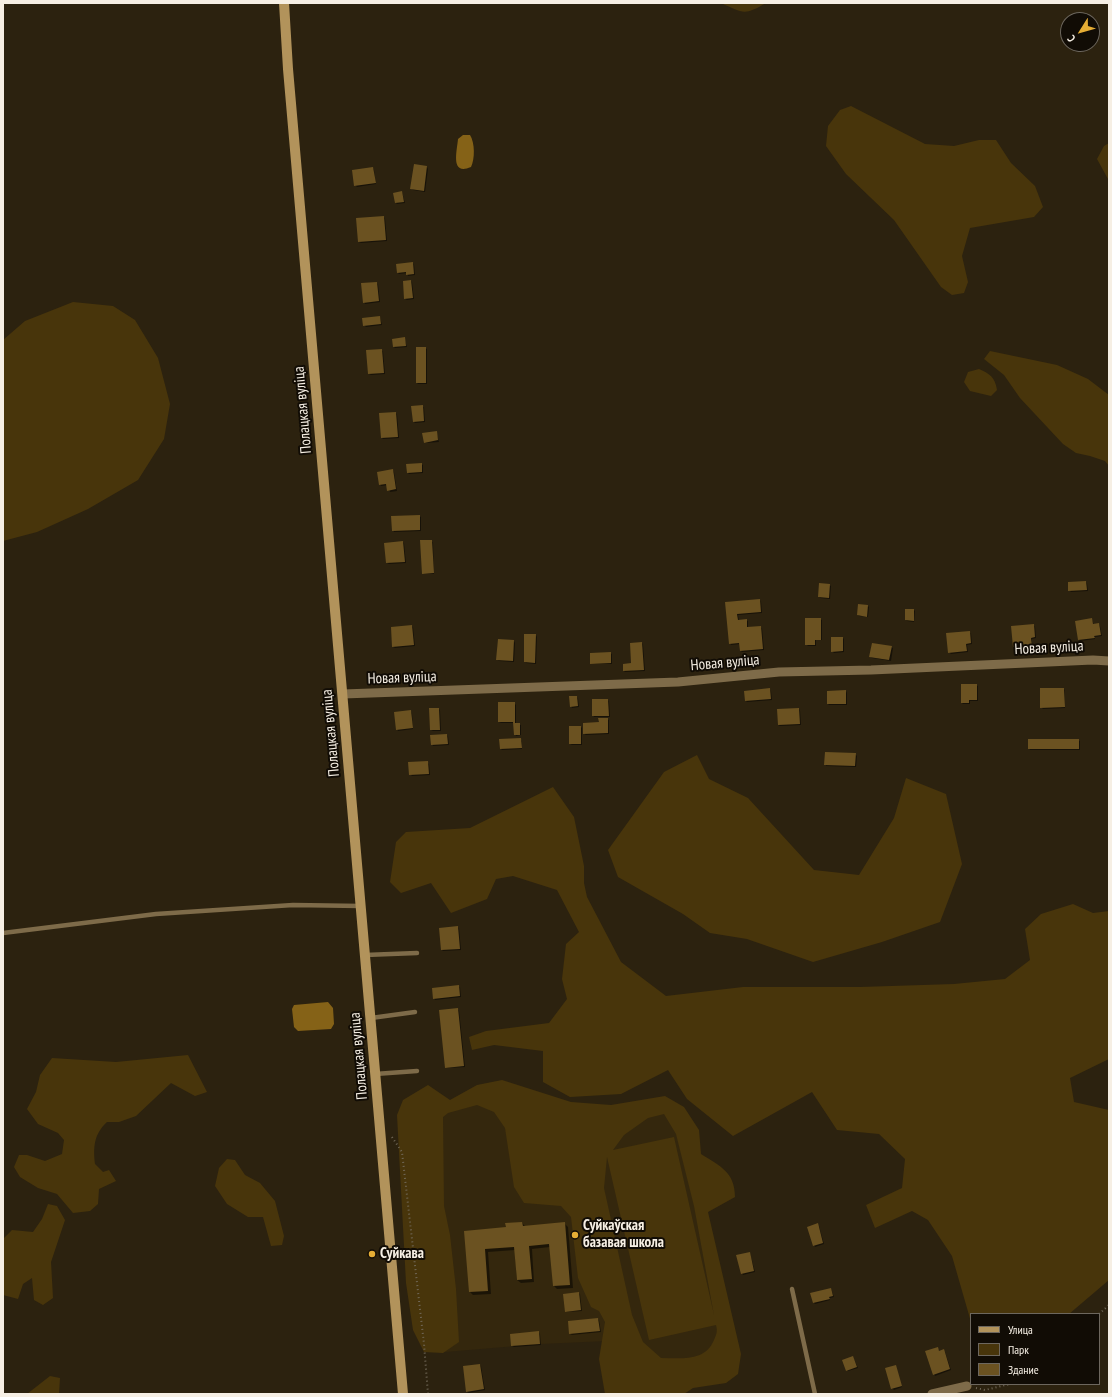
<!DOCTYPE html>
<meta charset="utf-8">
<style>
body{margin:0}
#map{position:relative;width:1112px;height:1397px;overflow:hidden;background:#2c220f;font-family:"PT Sans Narrow",sans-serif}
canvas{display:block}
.frame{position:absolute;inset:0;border:4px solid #f6efe4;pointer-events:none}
.legend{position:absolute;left:970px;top:1313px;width:130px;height:72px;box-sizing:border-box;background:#110c05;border:1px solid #6d675e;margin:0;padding:5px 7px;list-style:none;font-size:12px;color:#f6efe4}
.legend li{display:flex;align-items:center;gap:8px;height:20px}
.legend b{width:20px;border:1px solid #6d675e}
.north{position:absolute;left:1060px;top:12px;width:40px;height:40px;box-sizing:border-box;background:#110c05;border:1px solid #6d675e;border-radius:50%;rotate:233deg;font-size:11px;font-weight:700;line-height:16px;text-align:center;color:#f6efe4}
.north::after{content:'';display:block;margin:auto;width:14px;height:18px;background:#e5ad35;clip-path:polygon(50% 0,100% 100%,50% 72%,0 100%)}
</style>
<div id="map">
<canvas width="1112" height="1397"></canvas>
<div class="frame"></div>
<ul class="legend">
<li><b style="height:5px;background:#b2935b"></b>Улица</li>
<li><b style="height:11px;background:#48350b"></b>Парк</li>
<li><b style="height:11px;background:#6b5221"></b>Здание</li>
</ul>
<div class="north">С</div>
</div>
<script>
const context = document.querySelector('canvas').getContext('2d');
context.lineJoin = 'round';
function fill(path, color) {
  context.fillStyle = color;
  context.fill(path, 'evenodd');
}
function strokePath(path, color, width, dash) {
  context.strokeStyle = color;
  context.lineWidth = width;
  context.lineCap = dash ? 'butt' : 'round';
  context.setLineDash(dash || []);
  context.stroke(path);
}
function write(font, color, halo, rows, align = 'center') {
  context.font = font + ' "PT Sans Narrow",sans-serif';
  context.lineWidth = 4;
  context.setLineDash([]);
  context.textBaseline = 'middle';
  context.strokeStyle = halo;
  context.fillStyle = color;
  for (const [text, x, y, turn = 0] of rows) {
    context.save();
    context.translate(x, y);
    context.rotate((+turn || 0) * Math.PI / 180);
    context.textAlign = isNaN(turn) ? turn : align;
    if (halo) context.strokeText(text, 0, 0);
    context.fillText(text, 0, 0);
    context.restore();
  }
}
fill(new Path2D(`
 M511 1093 514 1114 679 1104 737 1363 637 1380 628 1340 540 1344 445 1352 438 1103Z`), '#34270d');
fill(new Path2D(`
 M721 3H766C744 16 743 13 721 3Z
 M851 106 925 144 954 146 979 140H996L1011 163 1035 186 1043 207 1034 217 970 228 962 256 968 282 964 293 952 295 941 287 894 220 846 174 826 146 828 126 840 110Z
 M1109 143V180L1108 179 1097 159 1104 146Z
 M73 302 113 306 135 320 158 358 170 404 164 439 138 480 88 509 37 532 3 541V340L25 321Z
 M990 351 1057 365 1088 379 1109 395V466L1105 461 1090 456 1076 453 1063 444 1020 398 1004 375 984 359Z
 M979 369C990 374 995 377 997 390L991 396 970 391 964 382 968 372Z
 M697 755 709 779 748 798 814 870 859 875 894 818 906 778 946 794 962 864 940 922 882 942 813 962 747 939 710 933 683 914 618 877 608 850 664 772Z
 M553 787 574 817 584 866V883L587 897 621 962 666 996 743 987H860L954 984 1005 979 1030 960 1025 929 1041 914 1073 904 1093 913 1109 911V1059L1070 1078 1074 1102 1109 1110V1280L1069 1314H971V1322L952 1256 928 1220 912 1211 875 1228 866 1205 902 1188 905 1159 879 1134 837 1130 812 1092 733 1136 687 1099 668 1070 621 1094 570 1097 543 1082V1051L494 1045 472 1050 469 1037 486 1031 549 1023 567 999 562 979 566 944 579 932 557 890 513 876 496 879 487 899 451 913 431 883 401 893 390 882 396 842 406 832 470 828Z
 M188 1055 207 1092 195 1096 171 1083 136 1116 119 1122H107C94 1134 93 1147 95 1164L103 1172 109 1170 116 1181 99 1189 98 1204 90 1211 73 1213 57 1194 38 1188 20 1177 14 1167 19 1155H27L45 1161 62 1154 64 1140 58 1133 38 1124 27 1109 36 1092 40 1075 52 1058 116 1062Z
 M502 1080 571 1102 611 1105 665 1096 684 1107 699 1130 701 1154C720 1166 735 1172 735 1197L708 1212 741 1354 738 1374 726 1383 693 1388 684 1394H605L599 1359 605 1322 599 1311 591 1307 578 1278 571 1217 561 1206 524 1203 514 1187 505 1128 494 1112 477 1105 448 1113 443 1117 444 1206 450 1235 456 1289 459 1342 443 1353 424 1352 413 1330 406 1283 397 1115 403 1100 428 1085 450 1100 477 1085ZM664 1114 676 1134 694 1206 714 1315 674 1137 613 1150 624 1135 648 1118ZM607 1157 649 1340 716 1325C718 1332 716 1335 714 1340 705 1362 681 1358 661 1358L643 1342 632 1315 604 1188Z
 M227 1159 235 1160 245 1175 260 1183 275 1201 284 1236 282 1245 271 1246 263 1217H248L227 1204 215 1186 219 1168Z
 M48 1204 57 1206 65 1220 51 1262 53 1298 43 1305 34 1300 32 1278 23 1284 18 1299 3 1295V1239L12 1230 33 1232 42 1219Z
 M50 1376 60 1378 59 1394H27Z`), '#48350b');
fill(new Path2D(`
 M463 135H470C475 143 475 159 471 167 450 176 457 151 458 139Z
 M328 1002 333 1008 334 1024 331 1029 298 1031 294 1027 292 1009 294 1005Z`), '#856217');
fill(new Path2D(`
 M415 165 427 167 428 169 425 192 413 190 411 188Z
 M373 168 374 170 376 184 357 187 355 185Z
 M402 192 405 203 397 204 396 203Z
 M384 217 385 218 387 241 361 243 359 242Z
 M413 263 414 264 415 275 408 276 407 273 399 274 398 273Z
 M411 281 412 282 414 299 407 300 405 299Z
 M377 283 378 284 380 302 365 304 364 302Z
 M380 317 382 325 366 327 364 325Z
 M404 338 407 347 395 348 394 347Z
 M425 348 427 349V384H418L417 383Z
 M381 350 383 351 385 374 371 375 369 374Z
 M422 406 424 407 425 422 415 423 414 422 412 407Z
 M396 413 397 414 399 438 383 439 382 438Z
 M436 432 439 442 426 443 425 442Z
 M421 464 423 465V473L409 474 408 473Z
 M393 470 394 472 397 491 390 492 388 485 381 486 380 484Z
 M419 516 421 517V531L394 532 393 530Z
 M431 541 433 542 434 574H424L423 573Z
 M403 542 404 543 406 563 389 564 387 563Z
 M1086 582 1087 583 1088 591 1071 592 1069 590Z
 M829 585 831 586 830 599 820 598 819 597Z
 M760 600 761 601 762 613 738 615 739 621 746 620 748 621V628L760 627 762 628 764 650 742 652 741 651 740 644 731 645 730 643 726 602Z
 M868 606 869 607 868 617 859 616 858 615Z
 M914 610 915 611 914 622 907 621 906 620Z
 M820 619 822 620V640H816V646H808L806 644Z
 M1092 620 1094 625 1099 624 1100 626 1102 636 1095 637V639L1080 641 1079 640 1076 621Z
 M1033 625 1035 626 1036 638 1032 639V647L1015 648 1014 646Z
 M412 626 413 627 415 646 395 648 393 647 392 628Z
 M969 632 971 633 972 644 967 645 968 652 951 654 949 652Z
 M536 635 537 637 536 664 526 663 525 662Z
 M843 638 844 639V652L834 653 832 651Z
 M498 640 514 641 515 643 514 662 499 661 497 660Z
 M642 643 643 644 645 671 625 672 624 671 632 664Z
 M891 647 893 648 891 661 872 658 870 657Z
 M610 653 612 654V664H592L591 663Z
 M976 685 978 686V701H970V704H963L962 703Z
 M770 689 771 691 772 700 747 702 746 701Z
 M1064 689 1065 690V708L1043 709 1041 707Z
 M846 691 847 693V705H829L828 704Z
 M577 697 578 698 579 707 572 708 571 706Z
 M593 700H608L609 701 610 717H594L593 715Z
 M514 703 516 705V724L521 725V735L516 736 515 734 514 723H501L499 722Z
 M439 709 440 710 441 731H433L431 730Z
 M799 709 800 710 801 725 780 726 778 725Z
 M411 711 412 713 413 729 398 731 397 729Z
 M607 719 609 720V734L586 735 584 734V724L600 723Z
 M581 727 582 728V745H572L570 744Z
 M447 735 448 736 449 745 433 746 432 744Z
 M520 739 522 741V749L502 750 501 749 500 740Z
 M1078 740 1080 741V750H1030L1029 748Z
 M855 754 857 756 856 767 826 766 825 764Z
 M427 762 429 764 430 775 412 776 410 774Z
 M458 927 459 928 461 950 443 951 442 950Z
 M458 986 460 987 461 997 435 1000 434 998Z
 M457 1009 459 1010 465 1067 447 1068 446 1067Z
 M522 1223 526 1227 564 1223 568 1227 573 1288 557 1289 554 1286 550 1247 532 1249 534 1282 521 1283 517 1280 515 1250 488 1252 491 1294 473 1295 470 1292 465 1232 507 1228Z
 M819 1226 824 1244 815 1247 814 1245Z
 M750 1253 755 1272 743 1275 742 1273Z
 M831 1289 834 1297 830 1298V1300L815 1304 814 1303 812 1294Z
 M579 1293 580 1294 582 1311 567 1312 566 1311Z
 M598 1319 599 1320 601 1332 572 1335 570 1334Z
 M539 1332 540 1334 541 1345 514 1347 512 1346Z
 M937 1348 940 1352H945L951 1370 935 1376 934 1374Z
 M853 1357 858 1368 848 1371 847 1370Z
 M480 1365 481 1366 485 1390 469 1393 467 1392Z
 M895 1366 902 1387 894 1390 892 1388Z`), '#0007');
fill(new Path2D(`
 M414 164 427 166 424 191 410 189Z
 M373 167 376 183 354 186 352 170Z
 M402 191 404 202 395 203 393 193Z
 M384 216 386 240 358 242 356 218Z
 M413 262 414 274 406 275V272L397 273 396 264Z
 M411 280 413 298 404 299 403 281Z
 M377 282 379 301 363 303 361 283Z
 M380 316 381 324 363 326 362 318Z
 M405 337 406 346 393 347 392 339Z
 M416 347H426V383H416Z
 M382 349 384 373 368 374 366 350Z
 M423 405 424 421 413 422 411 406Z
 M396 412 398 437 381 438 379 413Z
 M437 431 438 440 424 443 422 433Z
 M422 463V472L407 473 406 464Z
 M393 469 396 489 387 491 386 484 379 485 377 472Z
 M420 515V530L392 531 391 516Z
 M420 540H432L434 573 422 574Z
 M403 541 405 562 386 563 384 543Z
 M1086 581 1087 590 1068 591V582Z
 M819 583 830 584 829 598 818 597Z
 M760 599 761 612 737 614 738 620 747 619V627L761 626 763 649 740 651 739 643 729 644 725 602Z
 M858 604 868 605 867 617 857 615Z
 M905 609H914V621L905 620Z
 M805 618H821V640H815V645H805Z
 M1092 618 1093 624 1099 623 1101 635 1094 636 1095 638 1078 640 1075 621Z
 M1034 624 1035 637 1031 638 1032 646 1013 647 1011 626Z
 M412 625 414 645 392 647 391 627Z
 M970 631 971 643 966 644 967 651 948 653 946 633Z
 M524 634H536L535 663 524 662Z
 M831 637H843V651L831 652Z
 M498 639 514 640 513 661 496 660Z
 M642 642 644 670 623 671V664L631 663 630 643Z
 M872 643 892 646 889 660 869 657Z
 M611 652V663L590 664V653Z
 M961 684H977V700H969V703H961Z
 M770 688 771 699 745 701 744 691Z
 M1040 688H1064L1065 707 1040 708Z
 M846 690V704H827V691Z
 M569 696H577L578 706 570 707Z
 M592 699H608L609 716H592Z
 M498 702H515V723H520V735H514L513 722H498Z
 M429 708H439L440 730H430Z
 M799 708 800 724 778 725 777 709Z
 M411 710 413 728 396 730 394 712Z
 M598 718H608V733L583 734V723L599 722Z
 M569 726H581V744H569Z
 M447 734 448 744 431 745 430 735Z
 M521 738 522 748 500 749 499 739Z
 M1028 739H1079V749H1028Z
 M825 752 856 753 855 766 824 765Z
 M428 761 429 774 409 775 408 762Z
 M458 926 460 949 441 950 439 928Z
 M459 985 460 996 433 999 432 988Z
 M458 1008 464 1066 445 1068 439 1010Z
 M522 1222 523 1226 565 1222 570 1285 553 1286 549 1244 529 1246 532 1279 517 1280 514 1247 485 1249 488 1291 469 1292 464 1231 506 1227 505 1223Z
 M818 1223 823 1243 813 1246 807 1227Z
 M750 1252 754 1271 741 1274 736 1255Z
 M831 1288 833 1296 829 1297 830 1299 813 1303 810 1293Z
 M579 1292 581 1310 565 1312 563 1294Z
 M598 1318 600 1331 569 1334 568 1321Z
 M539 1331 540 1344 511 1346 510 1334Z
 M938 1347 939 1351 944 1349 950 1369 933 1375 925 1351Z
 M853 1356 857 1367 846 1371 842 1360Z
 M480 1364 484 1389 466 1392 463 1366Z
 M896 1365 902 1386 891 1389 885 1368Z`), '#6b5221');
strokePath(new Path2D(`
 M392 1137 402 1152 424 1344 428 1394
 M1099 1314 1109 1305
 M976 1388 985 1390 1010 1384`), '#716858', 2, [1, 3]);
strokePath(new Path2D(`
 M3 933 156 914 293 905 361 906
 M365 955 417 953
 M371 1018 415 1012
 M375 1074 417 1071
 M792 1289 815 1394`), '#7e6b49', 4.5);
strokePath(new Path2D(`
 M343 694 678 682 779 672 871 670 1093 660 1109 661
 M932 1394 967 1386`), '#7e6b49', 9);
strokePath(new Path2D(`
 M284 3 288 69 403 1394`), '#b2935b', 10);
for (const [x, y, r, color] of [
 [575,1235,4,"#e5ad35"],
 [372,1254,4,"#e5ad35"]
]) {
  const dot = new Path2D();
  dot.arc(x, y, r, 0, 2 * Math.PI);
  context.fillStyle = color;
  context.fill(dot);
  strokePath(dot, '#110c05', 1.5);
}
write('15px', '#f6efe4', '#110c05', [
 ["Полацкая вуліца",303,410,-95],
 ["Новая вуліца",1049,648,-3],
 ["Новая вуліца",725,663,-5],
 ["Новая вуліца",402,678,-2],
 ["Полацкая вуліца",331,733,-95],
 ["Полацкая вуліца",359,1056,-95]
]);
write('bold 15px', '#f6efe4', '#110c05', [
 ["Суйкаўская",583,1226],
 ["базавая школа",583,1243],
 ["Суйкава",380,1254]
], 'left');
</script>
